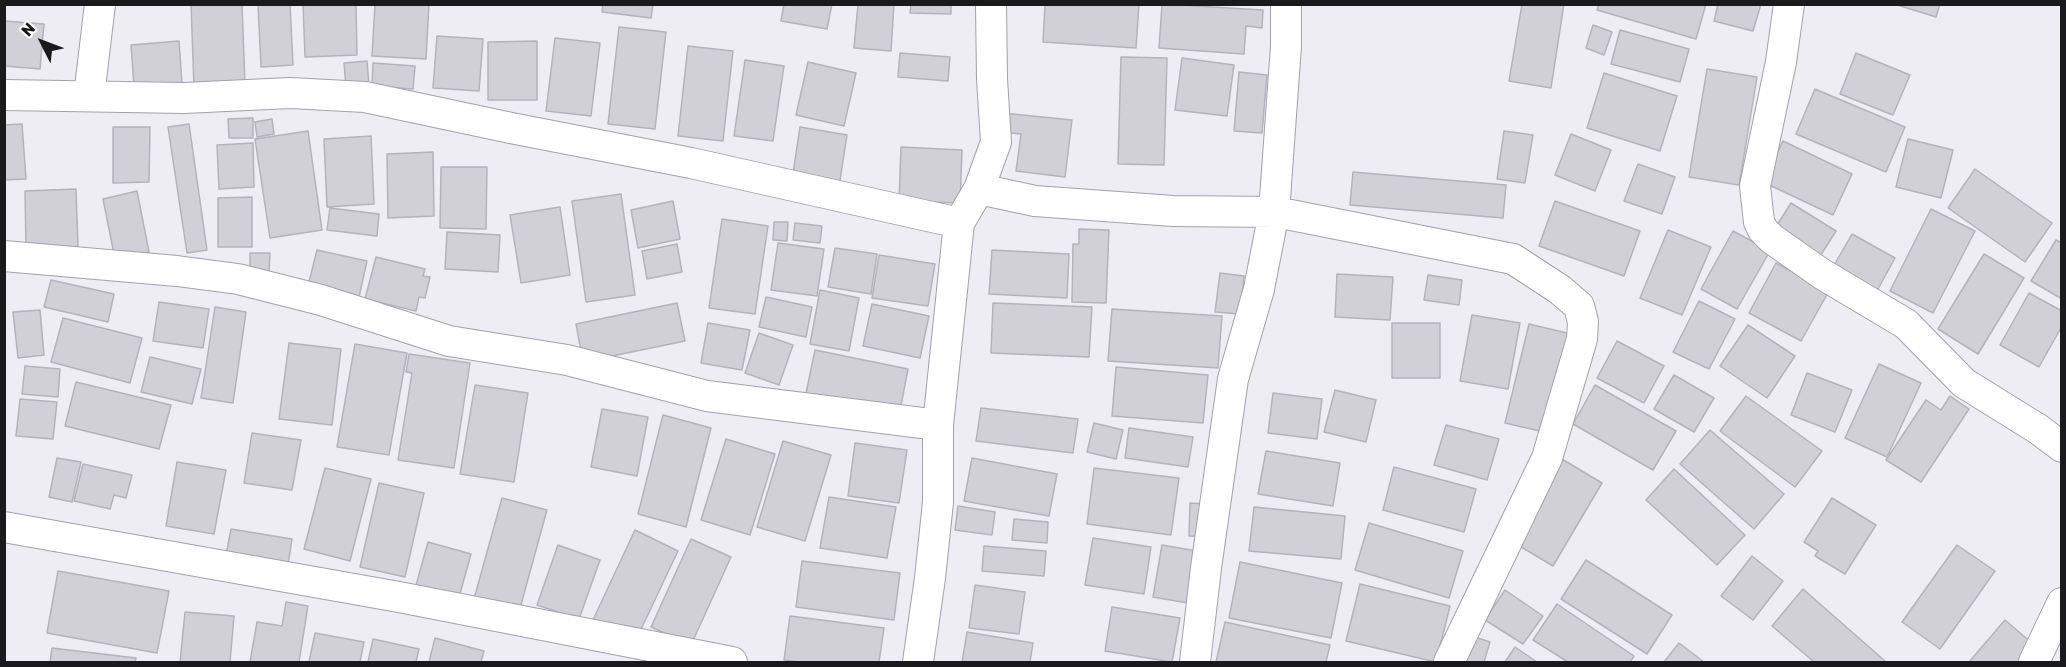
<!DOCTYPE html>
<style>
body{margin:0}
#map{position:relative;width:2066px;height:667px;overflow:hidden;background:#eeedf4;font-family:Rubik,sans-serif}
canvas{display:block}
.frame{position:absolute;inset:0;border:6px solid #1a1a1c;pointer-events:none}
.north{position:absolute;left:12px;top:12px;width:60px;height:60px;-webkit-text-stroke:4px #fff;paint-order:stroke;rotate:312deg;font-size:16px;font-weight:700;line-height:24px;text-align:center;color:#1a1a1c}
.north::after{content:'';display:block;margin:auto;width:21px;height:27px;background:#1a1a1c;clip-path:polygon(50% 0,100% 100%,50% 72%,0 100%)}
</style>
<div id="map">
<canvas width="2066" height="667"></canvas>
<div class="frame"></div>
<div class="north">N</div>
</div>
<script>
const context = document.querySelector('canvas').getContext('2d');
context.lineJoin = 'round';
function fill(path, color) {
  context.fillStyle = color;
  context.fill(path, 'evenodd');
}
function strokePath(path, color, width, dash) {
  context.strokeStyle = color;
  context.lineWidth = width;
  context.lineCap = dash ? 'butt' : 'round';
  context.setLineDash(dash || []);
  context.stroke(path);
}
const building = new Path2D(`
 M191 4H242L245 85 194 87Z
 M258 4H290L293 65 261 67Z
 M303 4H356L357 55 305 57Z
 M375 4H429L426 59 372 56Z
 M603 4H653L651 18 602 12Z
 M784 4H832L827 29 781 21Z
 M858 4H894L891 51 854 48Z
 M911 4H951V14L910 13Z
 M1045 4H1139L1136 48 1043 42Z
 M1162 4 1263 10 1262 28 1246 26 1244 54 1159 48Z
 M1522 4H1564L1551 88 1509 81Z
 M1599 4H1706L1696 39 1597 10Z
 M1718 4H1761L1753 31 1714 21Z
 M1894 4H1940L1936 17Z
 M4 21 44 24 40 69 4 66Z
 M1593 25 1612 32 1604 55 1586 48Z
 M619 27 666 32 655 129 608 124Z
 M1620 30 1689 49 1680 82 1611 64Z
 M437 36 483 39 479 91 433 88Z
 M555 38 600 43 591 116 546 111Z
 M179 41 182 83 134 86 131 45Z
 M537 41V100H488V42Z
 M688 46 733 51 723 141 678 136Z
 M900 53 950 57 948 81 898 77Z
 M1856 53 1910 75 1893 115 1840 94Z
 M1121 57 1167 58 1164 165 1118 164Z
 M1182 58 1234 65 1227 116 1175 110Z
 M745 60 784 66 773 141 734 136Z
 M367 61 369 85 346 87 344 63Z
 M808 62 856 73 844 126 796 115Z
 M373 63 415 66 413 89 372 86Z
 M1707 69 1757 77 1739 185 1689 177Z
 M1239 72 1267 75 1262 133 1234 131Z
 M1604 73 1677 96 1660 151 1587 128Z
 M1815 89 1905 127 1886 172 1796 134Z
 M1003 113 1072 120 1065 177 1016 171 1021 134 1001 132Z
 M253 118V138H229L228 119Z
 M272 119 274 134 257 137 255 122Z
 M22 124 26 179 4 180V125Z
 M189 124 207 250 187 253 168 127Z
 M113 127H150L149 182 113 183Z
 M800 127 847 135 839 187 792 180Z
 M308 131 322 230 270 238 255 139Z
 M1504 131 1533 135 1525 183 1497 179Z
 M1571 134 1611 150 1595 191 1555 175Z
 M371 136 374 204 327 207 324 139Z
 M1908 139 1953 150 1941 198 1896 187Z
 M1783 141 1852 174 1833 215 1763 182Z
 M253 143 254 187 219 189 217 145Z
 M901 147 962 150 960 203 899 201Z
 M433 152 434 216 388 218 387 154Z
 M1638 164 1675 177 1662 214 1624 201Z
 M441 167H487L486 229 440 228Z
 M1975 169 2052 223 2025 262 1948 208Z
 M1353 172 1506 185 1503 218 1350 205Z
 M76 189 78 247 26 248 25 191Z
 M137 191 149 252 115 259 103 199Z
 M621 194 635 295 586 302 572 201Z
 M252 197V247H218V198Z
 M673 201 680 239 638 248 631 210Z
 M1555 201 1640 231 1624 276 1539 246Z
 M1791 203 1836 231 1817 261 1772 233Z
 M560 207 570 275 521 283 510 215Z
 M330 208 379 214 377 236 327 230Z
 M1931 209 1975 231 1933 313 1890 291Z
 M722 219 768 226 755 314 709 308Z
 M774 222H788L787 241 773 240Z
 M795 223 822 226 820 243 793 240Z
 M1079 229 1109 230 1106 303 1072 302 1073 244H1079Z
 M1668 230 1711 247 1682 315 1640 298Z
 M1733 231 1770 251 1737 309 1701 289Z
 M447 232 500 235 498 272 445 269Z
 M1852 234 1895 258 1877 291 1833 267Z
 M2056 240 2062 243V299L2031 281Z
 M778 243 824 249 817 296 771 290Z
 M677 244 682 272 647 279 642 251Z
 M835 248 877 254 871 294 828 287Z
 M317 250 367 261 359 297 308 286Z
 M992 250 1069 254 1067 298 989 294Z
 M250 253H270L269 273H250Z
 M1984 254 2024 278 1978 354 1938 329Z
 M879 255 935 264 928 306 872 298Z
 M376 257 425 269 423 276 430 277 425 298 419 297 416 311 365 299Z
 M1776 263 1829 291 1801 341 1749 313Z
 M1220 273 1244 276 1240 314 1215 312Z
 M1337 274 1393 277 1390 320 1335 317Z
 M1428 275 1462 280 1459 305 1424 300Z
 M51 280 114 294 108 322 44 307Z
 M820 290 859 298 849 351 810 344Z
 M2029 293 2062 311V326L2039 367 2000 345Z
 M766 297 812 307 806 337 759 327Z
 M1699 301 1735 319 1709 369 1673 352Z
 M159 302 209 309 203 348 153 341Z
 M677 303 685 341 583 362 576 324Z
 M993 303 1092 307 1089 357 991 353Z
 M872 304 929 316 920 358 863 346Z
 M215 307 246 312 233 403 201 398Z
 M1112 309 1222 316 1218 368 1108 361Z
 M40 310 44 355 18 358 13 312Z
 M1472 315 1520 323 1508 389 1460 381Z
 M63 318 142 338 130 383 51 362Z
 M708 323 750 330 742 370 701 363Z
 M1392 323H1440V378H1392Z
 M1529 324 1571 334 1548 433 1505 423Z
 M1748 325 1795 356 1767 398 1720 366Z
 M759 333 793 345 779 385 745 373Z
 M1617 341 1664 366 1644 403 1597 378Z
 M289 343 341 349 332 425 279 419Z
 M355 344 407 353 389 455 337 447Z
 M815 350 908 369 899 416 805 398Z
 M409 354 470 363 454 468 398 460 412 373 406 372Z
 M150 357 201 369 192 404 141 392Z
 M1879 364 1921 383 1887 457 1845 438Z
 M25 366 60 369 58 397 22 394Z
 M1116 367 1208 375 1203 423 1112 416Z
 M1807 373 1852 390 1835 432 1791 415Z
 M1674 375 1714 398 1694 432 1654 409Z
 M76 382 171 405 159 449 65 426Z
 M475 385 528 393 514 482 460 474Z
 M1595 385 1676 431 1653 470 1573 424Z
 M1335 390 1376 400 1366 442 1324 432Z
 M1273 393 1322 399 1317 439 1268 433Z
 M1746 396 1822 451 1795 487 1720 431Z
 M1950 396 1969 409 1921 482 1886 460 1926 400 1941 410Z
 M20 399 57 402 53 439 16 436Z
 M981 408 1078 419 1073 453 976 441Z
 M602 409 648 417 637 476 591 467Z
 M663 415 711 428 686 527 638 514Z
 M1094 423 1123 430 1116 459 1087 452Z
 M1446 425 1499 439 1487 480 1434 465Z
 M1129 428 1193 437 1188 467 1125 458Z
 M1710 430 1784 494 1754 529 1680 464Z
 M252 433 301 440 292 490 244 483Z
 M726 439 775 454 750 535 701 520Z
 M783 441 831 455 805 541 757 527Z
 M855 443 907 450 899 503 848 496Z
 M1266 451 1340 463 1333 506 1258 494Z
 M57 458 81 462 72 502 49 497Z
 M972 458 1057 474 1049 516 964 501Z
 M1562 459 1602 483 1553 566 1513 542Z
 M177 462 226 470 214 534 166 526Z
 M83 464 132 475 126 498 114 495 110 509 74 501Z
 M1394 467 1476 489 1464 532 1383 510Z
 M325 468 371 479 350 561 304 549Z
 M1094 468 1179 478 1171 535 1087 524Z
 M1674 469 1745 535 1717 565 1646 500Z
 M379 483 424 493 405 577 360 567Z
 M829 497 896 507 887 558 820 548Z
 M502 498 547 510 519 612 474 599Z
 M1832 498 1876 525 1845 574 1815 556 1818 551 1804 542Z
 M1190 503 1206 504 1204 537 1189 536Z
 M958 506 995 512 992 535 955 530Z
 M1254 507 1345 516 1341 559 1249 551Z
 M1014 519 1048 522 1047 543 1012 540Z
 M1369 523 1463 551 1449 598 1355 570Z
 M231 529 292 539 288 565 226 555Z
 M635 530 678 551 635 642 592 622Z
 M1093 538 1151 547 1144 594 1085 585Z
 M691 539 731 557 691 645 651 627Z
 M428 542 471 554 458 601 415 589Z
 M558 545 600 560 579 619 537 605Z
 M1162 545 1197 551 1188 603 1153 597Z
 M1957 545 1995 571 1940 649 1902 622Z
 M984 546 1046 551 1044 576 982 571Z
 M1752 556 1783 581 1753 620 1721 596Z
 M1586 560 1672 615 1647 654 1561 599Z
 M802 561 900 573 894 620 796 607Z
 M1240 562 1342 583 1331 638 1229 618Z
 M58 571 169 591 157 653 47 633Z
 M1360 584 1450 606 1436 662 1346 641Z
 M975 585 1025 592 1019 634 969 628Z
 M1803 589 1885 661 1884 662H1814L1772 626Z
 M1505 590 1543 616 1523 644 1485 620Z
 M286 602 308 606 299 662H250L257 622 282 626Z
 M1557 604 1634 656 1630 662H1568L1533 640Z
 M1112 607 1180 618 1172 662 1105 651Z
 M185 612 234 616 230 662H180Z
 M790 616 884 628 879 662H799L784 660Z
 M2005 620 2033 644 2018 662H1969Z
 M1225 622 1330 645 1326 662H1216Z
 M967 632 1033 643 1030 662H962Z
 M315 633 364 642 360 662H309Z
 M1469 635 1490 642 1484 662H1460Z
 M435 638 484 651 481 662H429Z
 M373 639 419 649 416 662H368Z
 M1679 643 1704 662H1664Z
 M1515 647 1537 662H1505Z
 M52 648 136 658 135 662H50Z`);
fill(building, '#d1d0d7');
strokePath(building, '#b4b3ba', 1.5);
const street = new Path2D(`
 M1789 4 1781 62 1755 186 1759 222 1763 230 1772 239 1822 274 1906 324 1964 383 2038 429 2062 447
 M4 95 184 98 290 93 365 97 511 128 691 163 959 223
 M89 96 100 4
 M979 189 1035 201 1173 211 1274 212 1291 215 1513 259 1559 289 1579 306 1583 322 1582 339 1547 458 1449 662
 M4 256 177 271 238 279 321 300 449 341 567 360 707 396 938 425
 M4 527 399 597 732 662
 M918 662 930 578 938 502V425L959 223 979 189 996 142 992 79 991 4
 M1195 662 1206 568 1233 379 1259 289 1274 212 1286 46V4
 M2034 662 2062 603`);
strokePath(street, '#a3a2a8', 32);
strokePath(street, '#fff', 30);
</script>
